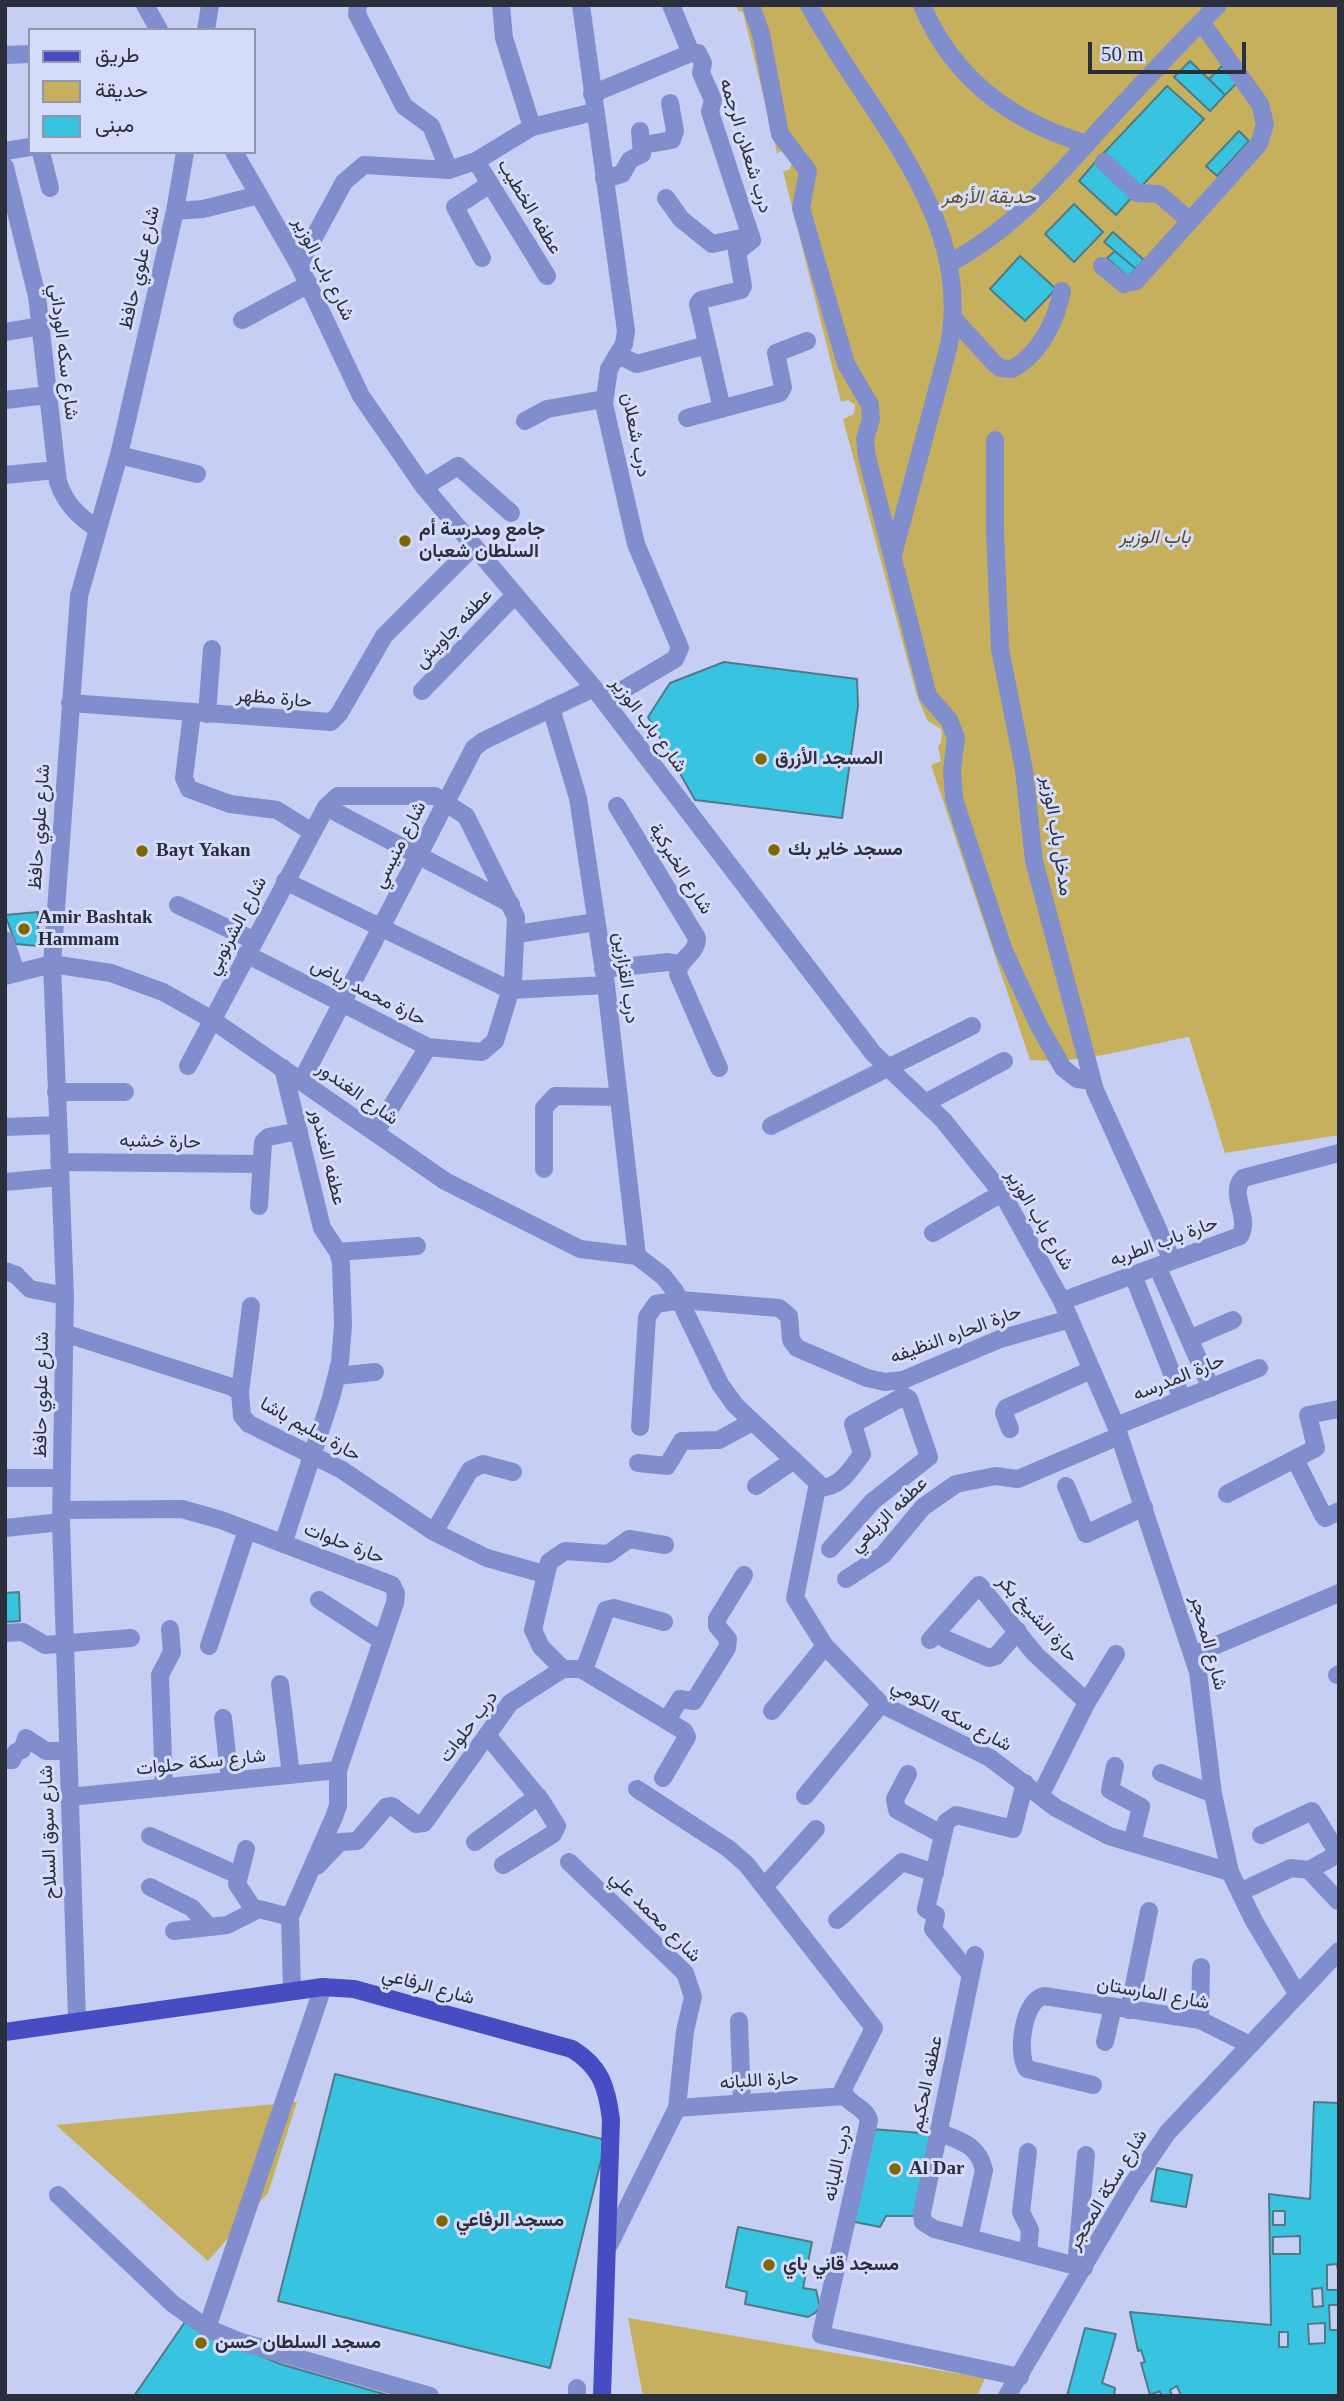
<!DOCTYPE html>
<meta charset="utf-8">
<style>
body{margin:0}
#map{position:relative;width:1344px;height:2401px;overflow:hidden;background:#c6cff3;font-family:"Times New Roman",Vazirmatn,serif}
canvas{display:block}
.frame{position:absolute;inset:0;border:7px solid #2b2e3b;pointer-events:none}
.legend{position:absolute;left:28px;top:28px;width:228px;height:126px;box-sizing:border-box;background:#d5dcf9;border:2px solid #9196ad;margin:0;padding:9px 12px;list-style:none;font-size:21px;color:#2b2e3b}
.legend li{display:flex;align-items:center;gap:14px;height:35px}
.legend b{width:35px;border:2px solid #9196ad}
.scale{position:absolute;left:1088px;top:42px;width:158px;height:32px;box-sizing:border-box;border:4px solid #2b2e3b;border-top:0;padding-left:9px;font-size:21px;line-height:24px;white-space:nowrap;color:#2b2e3b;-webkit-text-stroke:5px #d5dcf9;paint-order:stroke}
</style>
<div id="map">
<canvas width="1344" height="2401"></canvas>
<div class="frame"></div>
<ul class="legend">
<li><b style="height:9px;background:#464dc2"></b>طريق</li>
<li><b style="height:19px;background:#c6b05d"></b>حديقة</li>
<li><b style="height:19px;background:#38c3e0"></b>مبنى</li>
</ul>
<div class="scale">50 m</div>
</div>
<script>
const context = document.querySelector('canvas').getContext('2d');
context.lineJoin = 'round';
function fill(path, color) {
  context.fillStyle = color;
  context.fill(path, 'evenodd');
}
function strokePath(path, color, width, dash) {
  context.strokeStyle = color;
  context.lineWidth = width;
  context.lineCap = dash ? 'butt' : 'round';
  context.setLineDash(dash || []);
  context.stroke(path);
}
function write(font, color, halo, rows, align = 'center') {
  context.font = font + ' "Times New Roman",Vazirmatn,serif';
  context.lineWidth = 6;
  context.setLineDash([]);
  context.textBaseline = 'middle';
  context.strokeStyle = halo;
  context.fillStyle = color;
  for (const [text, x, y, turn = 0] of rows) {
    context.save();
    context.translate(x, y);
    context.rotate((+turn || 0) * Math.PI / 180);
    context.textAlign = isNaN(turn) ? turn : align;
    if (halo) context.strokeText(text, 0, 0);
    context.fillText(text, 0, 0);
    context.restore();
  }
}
fill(new Path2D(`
 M736 5H1339V1135L1225 1153 1189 1037C1139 1046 1079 1065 1030 1060L931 765 941 761 938 747 941 742 942 730 927 720 917 696 843 419 854 414 855 405 848 400 841 402 783 171 789 170 794 160 783 150 777 153 743 12 738 11Z
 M297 2102 268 2193 208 2261 56 2125Z
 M628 2318 985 2378 977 2396H643Z`), '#c6b05d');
const building = new Path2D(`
 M1190 61 1225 95 1210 111 1174 77Z
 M1222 66 1238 82 1225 95 1209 79Z
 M1167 86 1204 119 1139 189 1102 155Z
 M1239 131 1249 141 1217 176 1206 166Z
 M1097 160 1134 195 1116 215 1079 181Z
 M1074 204 1103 232 1074 262 1045 234Z
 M1113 232 1144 260 1136 269 1104 242Z
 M1115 251 1136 269 1128 277 1107 258Z
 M1020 256 1056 289 1025 321 990 289Z
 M724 662 857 679 858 706 842 818 695 800 648 717 670 683Z
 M38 912V946L16 944 5 915Z
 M19 1592 20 1621 5 1622V1593Z
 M335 2074 606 2140 550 2368 278 2301Z
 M1314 2102 1339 2103V2276L1337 2264 1327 2265V2290H1339V2305H1329L1330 2330H1338L1339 2315V2396H1181L1177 2386 1170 2390 1172 2396H1161L1160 2391 1150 2395 1141 2363 1145 2362 1141 2350 1138 2351 1130 2312 1271 2325 1269 2194 1310 2199ZM1273 2211H1285V2225H1273ZM1300 2236V2254H1273V2237ZM1322 2288 1323 2306 1313 2307 1312 2289ZM1325 2323V2343L1309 2344 1308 2324ZM1279 2332H1288V2347H1279Z
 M872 2129 934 2134 918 2216H886L880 2227 850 2221Z
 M1157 2168 1192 2175 1186 2207 1151 2201Z
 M738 2227 812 2242 803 2288 816 2290 820 2307 815 2313 808 2317 745 2304 747 2292 726 2287Z
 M185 2322 280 2364 391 2396H134Z
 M1085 2328 1116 2334 1102 2383 1115 2388 1114 2396H1067Z`);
fill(building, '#38c3e0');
strokePath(building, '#507b86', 2);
strokePath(new Path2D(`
 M145 5 159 30
 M358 5 357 14 404 106 431 126 449 170
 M501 5 504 38 532 127
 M581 5 626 331 624 344 609 369 604 404 636 544 680 648 675 659 604 701
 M671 5 691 53
 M751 5 761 34 780 134 808 171 801 208 846 364 870 405 871 419 865 439 867 457 928 696 949 720 956 738 952 770 954 799 1004 951 1039 1026 1063 1068 1077 1079 1092 1081
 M809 5C866 113 977 217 948 349L893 555
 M922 5C953 79 1012 122 1087 144
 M206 30 210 5
 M691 53H698L703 63 701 73 713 100 710 112 752 240 737 252 743 286 741 290 701 300 698 304 722 409
 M5 55 30 54
 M592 94 691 53
 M643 145 672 140 675 131 670 103
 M5 151 30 147
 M41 152 50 188
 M234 152 299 265 361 396 424 487 594 688 873 1053 943 1120 1002 1193 1062 1301 1116 1426 1198 1672 1213 1794 1230 1872 1254 1921 1298 1995
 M476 161 547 276
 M1104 162 1137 193 1159 194 1190 221
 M5 167 37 296 58 482C66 504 77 515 96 528
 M604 179 622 174 630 160 642 154 640 131
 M666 198 681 219 712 244 751 236
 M175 211 203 209 259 195
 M482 258 455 207 490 184
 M950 263C1011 230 1054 181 1100 129 1139 87 1177 45 1218 5
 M299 265 344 182 364 165 449 170 476 161 532 127 594 112
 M1102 266 1124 284 1136 281 1259 144 1265 124 1260 104 1201 22
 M954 319 995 364 1000 368 1012 369C1040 354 1056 321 1062 291
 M242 320 309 284
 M5 332 41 326
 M618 355 637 364 707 345
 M5 400 48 395
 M687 418 780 393 783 387 776 353 807 341
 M525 421 547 409 604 399
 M995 440V530L1000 649 1024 770 1034 861 1095 1090 1172 1260
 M119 455 197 474
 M5 475 56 470
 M424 487 458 466 511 513
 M422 691 515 595
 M70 703 331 722 339 714 384 636 474 546
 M551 708 578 798 606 985 637 1256
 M192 713 184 778 189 789 230 804 277 810 312 832
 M207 714 212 649
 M617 806 697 938C697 955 678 958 678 974L719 1068
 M326 807 511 904
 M285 881 510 990 606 985
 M178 905 253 940
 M517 934 596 922
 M5 940 16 972
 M603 969 668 962 679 964
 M5 976 52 964 111 973 163 992 211 1019 445 1181 580 1249 637 1256 663 1276 675 1291 720 1384 735 1405 818 1483 795 1598 825 1646 881 1704 990 1758 1056 1808 1109 1836 1230 1872
 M188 1066 326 807 338 796H435L466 816 516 917 513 982 495 1041 482 1052 428 1047 246 954
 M302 1080 474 748 483 741 594 688
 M56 1092H125
 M925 1103 1004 1061
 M771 1126 972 1026
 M5 1127 58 1125
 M375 1133 428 1047
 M59 1162 261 1164
 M544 1169V1108L555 1096 619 1097
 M5 1182 60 1177
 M259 1206 263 1142 268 1137 299 1131
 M933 1233 1002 1193
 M338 1252 417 1246
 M1157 1266 1211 1388
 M5 1271 16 1275 30 1289 65 1296
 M1133 1275 1182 1399
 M1062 1301 1240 1236C1251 1217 1228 1194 1243 1178L1339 1153
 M64 1333 232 1387 240 1392 242 1416 249 1424 342 1470 434 1532 487 1558 544 1574
 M1189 1339 1233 1320
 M337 1376 375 1372
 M240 1392 251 1306
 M1116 1426 1259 1368
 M640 1427 647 1317 656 1304 681 1300 779 1308 789 1316 791 1340 797 1348 867 1378 885 1382 903 1380 1000 1339 1070 1319
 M1010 1429 1004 1413 1006 1408 1091 1370
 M1295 1459 1323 1515 1325 1518 1339 1511
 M638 1463 667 1466 682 1441 719 1440 752 1422
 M5 1478H62
 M756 1486 794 1460
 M1066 1486 1086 1534 1144 1507
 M818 1488C841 1488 850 1470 862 1454L853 1424 904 1396 909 1399 929 1457 873 1501 830 1549
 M1227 1494 1316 1448 1308 1415 1339 1409
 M62 1510 182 1509 221 1520 392 1585 396 1593 395 1603 338 1770V1806L334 1817 290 1917 292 1989
 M5 1528 61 1522
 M434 1532 470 1470 483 1464 513 1472
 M283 1544 331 1398 340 1362 343 1325 341 1263 338 1252 322 1228 283 1068
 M846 1579 883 1555 923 1507 956 1484 995 1476 1018 1479 1119 1436
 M319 1600 382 1641
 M5 1633 23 1632 45 1645 131 1638
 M945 1639 989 1658 996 1656 1018 1631
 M930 1640 979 1585 1035 1654 1087 1702
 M209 1646 247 1530
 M1193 1655 1339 1593
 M563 1669 541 1647 533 1630 549 1562 565 1551 608 1554 629 1539 665 1545
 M584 1670 606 1610 614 1608 664 1622
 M1337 1675 1339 1674
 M280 1684 291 1775
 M772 1711 825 1646
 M223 1718 230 1781
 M667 1720 680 1699 694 1701 727 1648 728 1639 717 1626V1619L744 1575
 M487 1735 542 1802 557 1826 553 1834 503 1865
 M5 1760H12L16 1752 22 1750 26 1738 46 1751H68
 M1115 1766 1110 1790 1141 1807 1132 1843
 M1161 1773 1213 1794
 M908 1774 895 1799 897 1810 943 1835
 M164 1788 160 1675 172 1652 170 1629
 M637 1789 729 1849 747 1865 874 2028 843 2089C846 2105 864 2105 869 2120L821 2335 1020 2377
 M805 1796 881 1704
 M1040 1796 1087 1702 1116 1654
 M69 1797 338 1770
 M1261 1835 1312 1811 1339 1855
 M150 1836 238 1875
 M475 1842 538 1796
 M246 1849 237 1884 254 1910
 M569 1862 685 1973 693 1997 685 2031 677 2108 609 2245
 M317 1866 340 1842 357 1841 386 1807 392 1806 416 1824 424 1823 510 1703 563 1669H581L684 1731 687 1737 663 1778
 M1309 1870 1338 1901
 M150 1887 192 1908 209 1927
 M764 1887 816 1829
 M1240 1892 1291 1868 1309 1870 1338 1854
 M837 1920 902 1862 935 1873
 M174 1931 227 1925 259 1909 290 1917
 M975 1955 922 2213 923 2222 934 2229 1084 2268
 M971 1975 933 1929 936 1915 926 1909 946 1822 956 1815 1013 1829 1025 1783
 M1129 2010 1149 1911
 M77 2019 61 1522 65 1296 52 964 79 596 119 455 175 211 185 152
 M1200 2020 1201 1967
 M739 2021 742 2103
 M1105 2042 1113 2007
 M1093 2085 1027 2069C1016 2054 1023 2000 1044 1996L1200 2020 1250 2045
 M677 2108 845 2096
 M938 2132C960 2141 978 2144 984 2170L969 2238
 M58 2195 173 2304 207 2328 241 2342 430 2396
 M1028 2253 1030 2230 1021 2212 1028 2152
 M1076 2266 1086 2155
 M207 2328 323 1987
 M577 2396V2388
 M1007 2396 1131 2186 1168 2132 1339 1951`), '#818ecd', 18);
strokePath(new Path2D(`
 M5 2032 323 1987 354 1989 572 2049C601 2067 607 2087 611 2120L602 2396`), '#464dc2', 18);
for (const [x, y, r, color] of [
 [405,541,7,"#7e6900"],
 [761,759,7,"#7e6900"],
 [774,850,7,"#7e6900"],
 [142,851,7,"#7e6900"],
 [24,929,7,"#7e6900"],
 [895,2169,7,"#7e6900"],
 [442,2221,7,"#7e6900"],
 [769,2265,7,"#7e6900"],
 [201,2343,7,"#7e6900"]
]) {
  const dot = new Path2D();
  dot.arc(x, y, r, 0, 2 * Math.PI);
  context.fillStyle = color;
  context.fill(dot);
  strokePath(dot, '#d5dcf9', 2.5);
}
write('19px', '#2b2e3b', '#d5dcf9', [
 ["درب شعلان الرجمه",745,146,73],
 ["عطفه الخطيب",529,207,59],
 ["شارع علوي حافظ",140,268,-77],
 ["شارع باب الوزير",323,269,63],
 ["شارع سكه الورداني",63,352,83],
 ["درب شعلان",635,435,79],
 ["عطفه جاويش",454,629,-46],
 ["حارة مظهر",274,699,5],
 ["شارع باب الوزير",648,725,53],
 ["شارع علوي حافظ",40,827,-86],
 ["مدخل باب الوزير",1056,836,81],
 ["شارع منيسي",400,845,-63],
 ["شارع الخبركية",680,869,58],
 ["شارع الشرنوبي",237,926,-62],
 ["درب القزازين",625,978,82],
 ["حارة محمد رياض",368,993,27],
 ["شارع الغندور",357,1094,35],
 ["حارة خشبه",160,1142,1],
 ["عطفه الغندور",327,1157,76],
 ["شارع باب الوزير",1039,1220,59],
 ["حارة باب الطربه",1164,1242,-20],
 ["حارة الحاره النظيفه",956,1335,-20],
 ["حارة المدرسه",1179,1378,-22],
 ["شارع علوي حافظ",42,1395,-89],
 ["حارة سليم باشا",310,1430,29],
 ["عطفه الزيلعي",889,1515,-44],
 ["حارة حلوات",344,1544,21],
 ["حارة الشيخ بكر",1037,1619,48],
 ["شارع المحجر",1208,1643,75],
 ["شارع سكه الكومي",951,1716,28],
 ["درب حلوات",469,1727,-53],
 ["شارع سكة حلوات",201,1763,-6],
 ["شارع سوق السلاح",49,1832,-92],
 ["شارع محمد علي",655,1917,45],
 ["شارع الرفاعي",428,1987,15],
 ["شارع المارستان",1153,1994,10],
 ["حارة اللبانه",759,2081,-4],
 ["عطفه الحكيم",927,2084,-78],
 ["درب اللبانه",838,2163,-78],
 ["شارع سكة المحجر",1108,2190,-59]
]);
write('italic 19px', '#5d501c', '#d5dcf9', [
 ["حديقة الأزهر",989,198],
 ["باب الوزير",1155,538]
]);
write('bold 19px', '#2b2e3b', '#d5dcf9', [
 ["جامع ومدرسة أم",419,530],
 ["السلطان شعبان",419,552],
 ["المسجد الأزرق",775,759],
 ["مسجد خاير بك",788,850],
 ["Bayt Yakan",156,851],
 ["Amir Bashtak",38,918],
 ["Hammam",38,940],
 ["Al Dar",909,2169],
 ["مسجد الرفاعي",456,2221],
 ["مسجد قاني باي",783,2265],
 ["مسجد السلطان حسن",215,2343]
], 'left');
</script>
